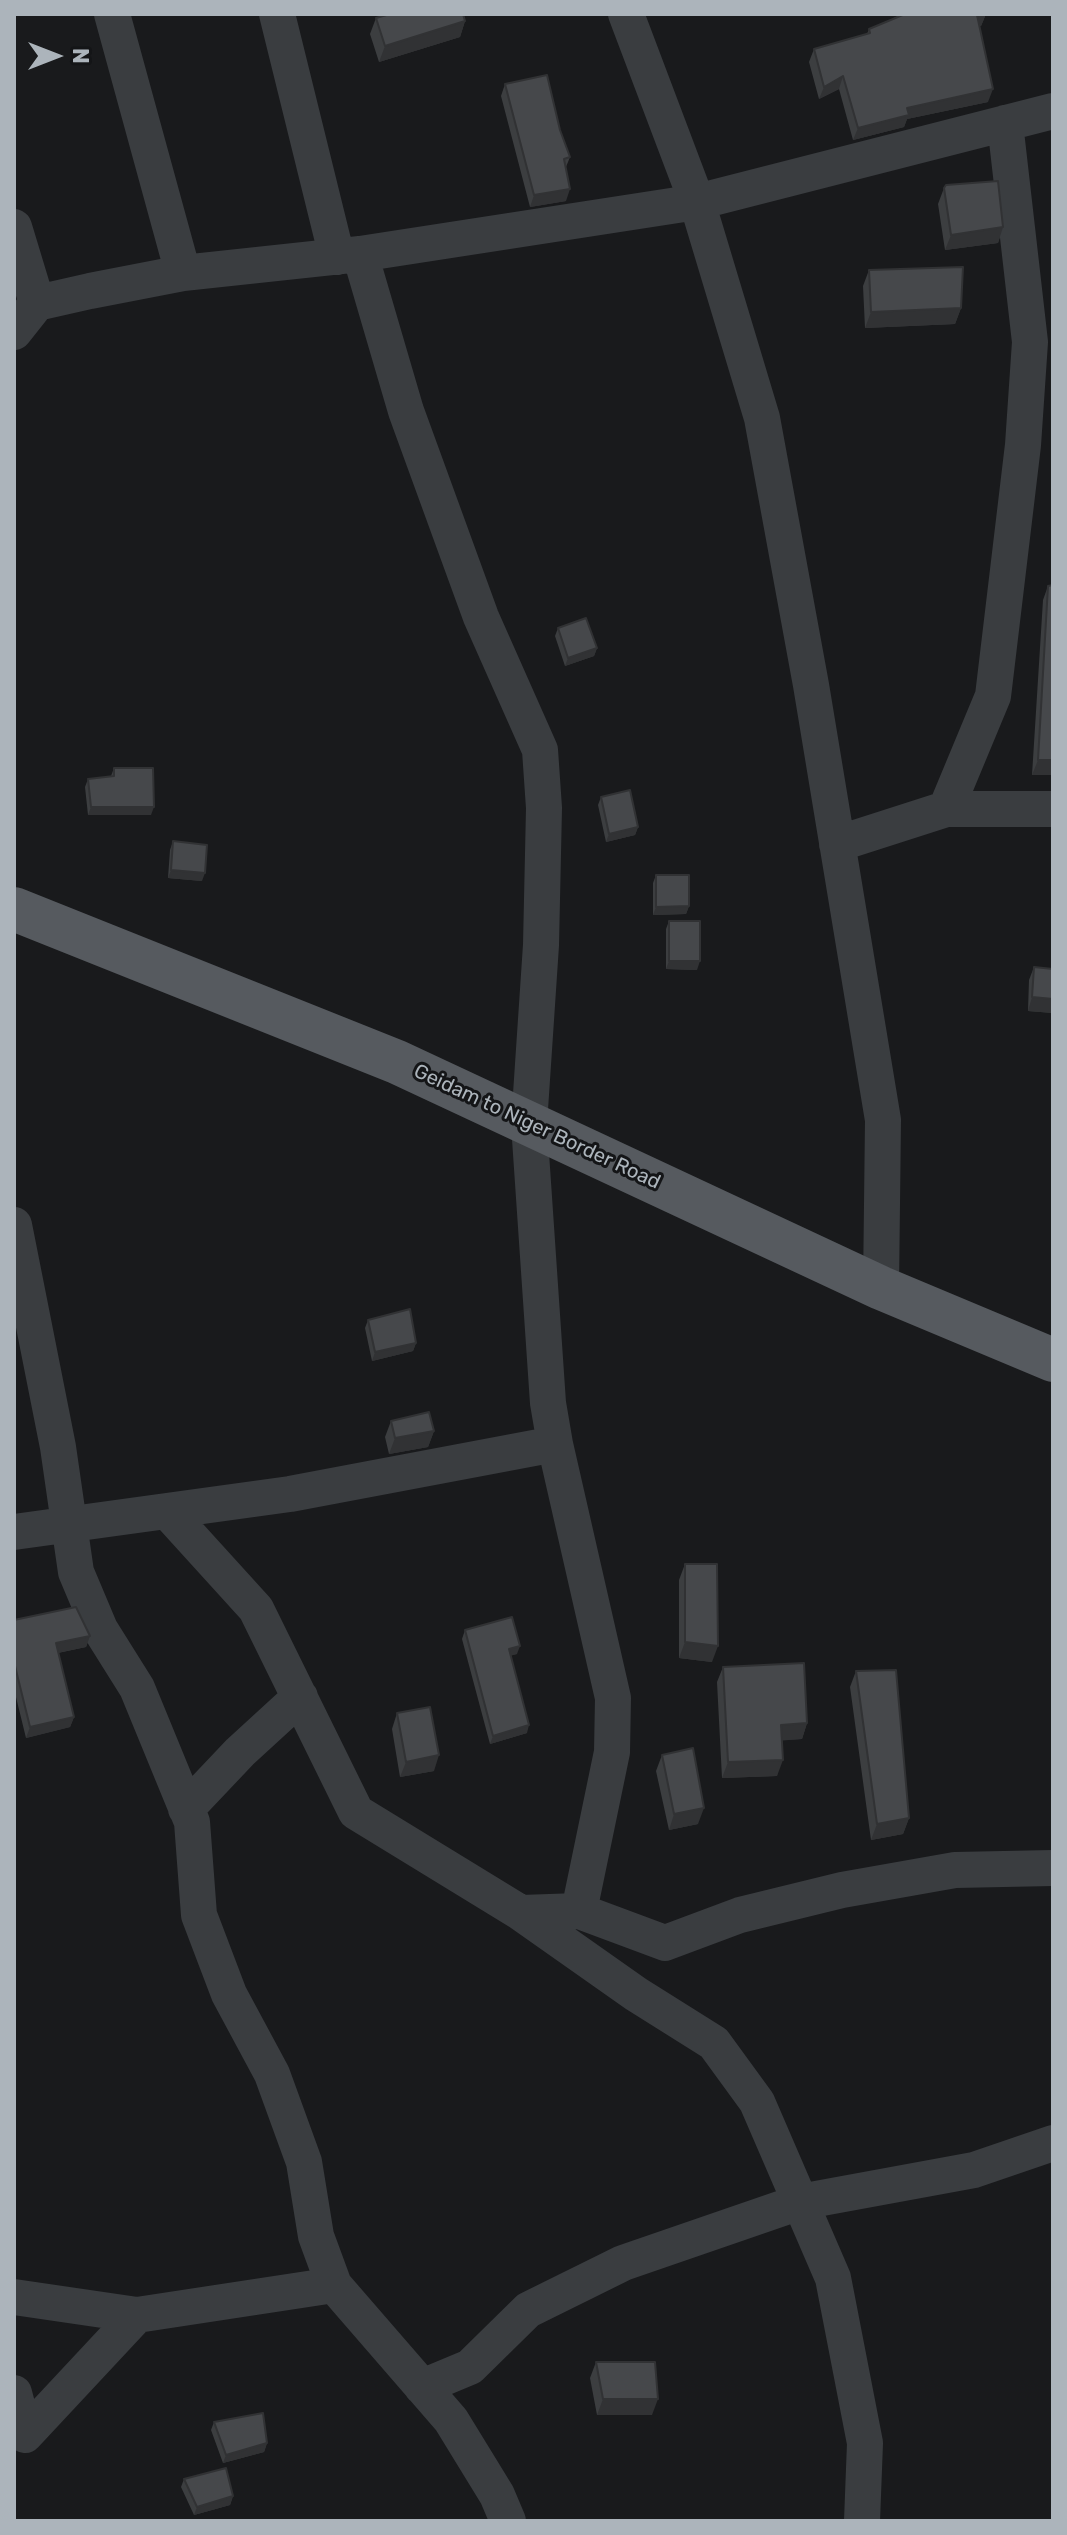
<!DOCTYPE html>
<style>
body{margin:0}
#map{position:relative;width:1067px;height:2535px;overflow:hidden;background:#191a1c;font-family:Rubik,sans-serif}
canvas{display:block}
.frame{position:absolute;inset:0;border:16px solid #acb4bb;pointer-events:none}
.north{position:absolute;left:16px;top:16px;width:80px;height:80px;-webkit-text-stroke:6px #141517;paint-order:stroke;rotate:90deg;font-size:22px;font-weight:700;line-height:32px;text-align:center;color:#acb4bb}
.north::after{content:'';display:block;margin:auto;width:28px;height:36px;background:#acb4bb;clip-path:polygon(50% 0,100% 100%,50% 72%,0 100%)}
</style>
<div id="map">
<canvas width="1067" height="2535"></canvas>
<div class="frame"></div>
<div class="north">N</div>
</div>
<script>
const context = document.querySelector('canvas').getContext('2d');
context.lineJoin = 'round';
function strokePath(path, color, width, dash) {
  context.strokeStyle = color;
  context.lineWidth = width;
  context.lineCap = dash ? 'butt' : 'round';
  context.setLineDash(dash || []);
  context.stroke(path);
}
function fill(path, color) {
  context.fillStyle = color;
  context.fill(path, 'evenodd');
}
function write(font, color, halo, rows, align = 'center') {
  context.font = font + ' Rubik,sans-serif';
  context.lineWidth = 6;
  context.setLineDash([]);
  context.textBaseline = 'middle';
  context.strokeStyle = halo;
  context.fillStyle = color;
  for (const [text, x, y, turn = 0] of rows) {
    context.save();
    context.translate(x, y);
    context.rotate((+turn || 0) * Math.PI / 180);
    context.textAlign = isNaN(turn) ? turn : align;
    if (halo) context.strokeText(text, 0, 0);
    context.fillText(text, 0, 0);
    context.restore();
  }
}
strokePath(new Path2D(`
 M112 14 183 273
 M277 14 337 257
 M626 14 697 202 762 418 811 685 883 1120 881 1288
 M14 227 37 303
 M360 254 406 411 481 617 540 750 544 808 541 945 529 1124 548 1403 555 1444 613 1698 612 1752 579 1911
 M14 332 37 303 90 291 183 273 360 254 697 202 1053 111
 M946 809 993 696 1023 445 1030 342 1005 123
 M837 844 946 809H1053
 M14 1225 58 1447 76 1572 100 1629 137 1688 192 1822 199 1915 229 1994 272 2074 304 2162 316 2236 334 2285 451 2420 497 2495 508 2521
 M167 1511 256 1609 356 1812 521 1913 579 1911 665 1943 740 1915 842 1890 955 1870 1053 1868
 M14 1532 290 1494 555 1444
 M186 1809 240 1752 300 1697
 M521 1913 636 1994 714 2043 757 2102 833 2278 865 2443 862 2521
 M14 2297 137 2315 334 2285
 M422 2387 470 2367 528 2310 623 2263 800 2202 974 2170 1053 2143
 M14 2393 25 2435
 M25 2435 137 2315`), '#3a3d40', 36);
strokePath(new Path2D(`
 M14 909 397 1062 881 1288 1053 1360`), '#565a5f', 44);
fill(new Path2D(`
 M903 14H986L981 26H980L988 102 907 119 904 127 853 140 839 89 819 99 809 62 814 49 867 34 869 29Z
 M376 18 465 21 460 37 379 62 370 34Z
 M505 84 560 130 570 157 566 167V201L530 207 501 96Z
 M944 188 1003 227 998 243 945 250 938 204Z
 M869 270 961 308 955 324 865 328 863 286Z
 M1048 586 1053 775H1032L1043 600Z
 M558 628 597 648 594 656 565 666 555 636Z
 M114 768 151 815H88L85 787 88 779 111 776Z
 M601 797 638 827 635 835 606 842 598 805Z
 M173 841 202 881 168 878 170 850Z
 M656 875 689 906 686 914 653 915V883Z
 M669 921 697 970 666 969V929Z
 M1053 961V1013L1028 1011 1029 980 1034 967 1052 969Z
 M368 1320 416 1343 413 1351 372 1361 365 1328Z
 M391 1421 434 1431 428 1447 389 1454 385 1437Z
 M685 1564 712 1662 679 1658V1580Z
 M14 1620 90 1636 86 1647 58 1653 74 1717 70 1727 26 1738 14 1689Z
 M465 1630 517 1654 511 1655 527 1733 490 1744 462 1639Z
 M723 1667 807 1723 802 1739 782 1740 777 1776 722 1778 717 1682Z
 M856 1671 909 1818 903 1834 871 1840 850 1687Z
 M397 1713 434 1771 400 1777 392 1729Z
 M662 1755 698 1824 669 1830 656 1771Z
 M596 2362 652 2415H597L590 2378Z
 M214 2422 267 2443 264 2452 223 2463 211 2430Z
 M184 2479 233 2496 230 2505 194 2515 181 2487Z`), '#3c3e40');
fill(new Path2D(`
 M982 14H986L981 26 973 28 977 15Z
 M465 21 460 37 379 62 385 46Z
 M843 76 839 89 819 99 824 87Z
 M993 89 988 102 907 119 904 127 853 140 858 128 907 108Z
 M570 189 566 201 530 207 534 195Z
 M1003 227 998 243 945 250 951 235Z
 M961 308 955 324 865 328 871 312Z
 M597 648 594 656 565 666 568 658Z
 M1038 760H1053V775H1032Z
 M91 807H154L151 815H88Z
 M638 827 635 835 606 842 609 834Z
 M171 870 205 873 202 881 168 878Z
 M689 906 686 914 653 915 656 907Z
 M669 961H700L697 970 666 969Z
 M1032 997 1053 999V1013L1028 1011Z
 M416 1343 413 1351 372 1361 375 1352Z
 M434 1431 428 1447 389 1454 395 1438Z
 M90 1636 86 1647 52 1654 56 1643Z
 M685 1642 718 1646 712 1662 679 1658Z
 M520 1646 517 1654 506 1657 509 1649Z
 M74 1717 70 1727 26 1738 30 1727Z
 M807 1723 802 1739 776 1741 781 1725Z
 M529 1725 527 1733 490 1744 493 1736Z
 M439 1755 434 1771 400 1777 406 1762Z
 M783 1760 777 1776 722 1778 728 1762Z
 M704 1808 698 1824 669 1830 674 1814Z
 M909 1818 903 1834 871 1840 877 1824Z
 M603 2399H658L652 2415H597Z
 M267 2443 264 2452 223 2463 226 2455Z
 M233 2496 230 2505 194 2515 197 2507Z`), '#313234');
const building = new Path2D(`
 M390 14H463L465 21 385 46 376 18Z
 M905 14H982L977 15 993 89 907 108 909 115 858 128 843 76 824 87 814 49 870 33 869 29Z
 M547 75 560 130 570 157 564 159 570 189 534 195 505 84Z
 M998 181 1003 227 951 235 944 188 946 185Z
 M963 267 961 308 871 312 869 270Z
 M1053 585V760H1038L1048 586Z
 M586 618 597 648 568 658 558 628Z
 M114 768H153L154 807H91L88 779 114 776Z
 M630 790 638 827 609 834 601 797Z
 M173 841 207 845 205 873 171 870Z
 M656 875H689V906L656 907Z
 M669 921H700V961H669Z
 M1034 967 1053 969V999L1032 997Z
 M410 1309 416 1343 375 1352 368 1320Z
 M429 1412 434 1431 395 1438 391 1421Z
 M685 1564H717L718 1646 685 1642Z
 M76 1607 90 1636 56 1643 74 1717 30 1727 14 1662V1620Z
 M512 1617 520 1646 509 1649 529 1725 493 1736 465 1630Z
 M804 1663 807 1723 781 1725 783 1760 728 1762 723 1667Z
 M896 1670 909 1818 877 1824 856 1671Z
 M430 1707 439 1755 406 1762 397 1713Z
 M693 1748 704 1808 674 1814 662 1755Z
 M596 2362H655L658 2399H603Z
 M263 2413 267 2443 226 2455 214 2422Z
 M226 2468 233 2496 197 2507 184 2479Z`);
fill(building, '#46484b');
strokePath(building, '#313234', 2);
write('20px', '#acb4bb', '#141517', [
 ["Geidam to Niger Border Road",537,1127,25]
]);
</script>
